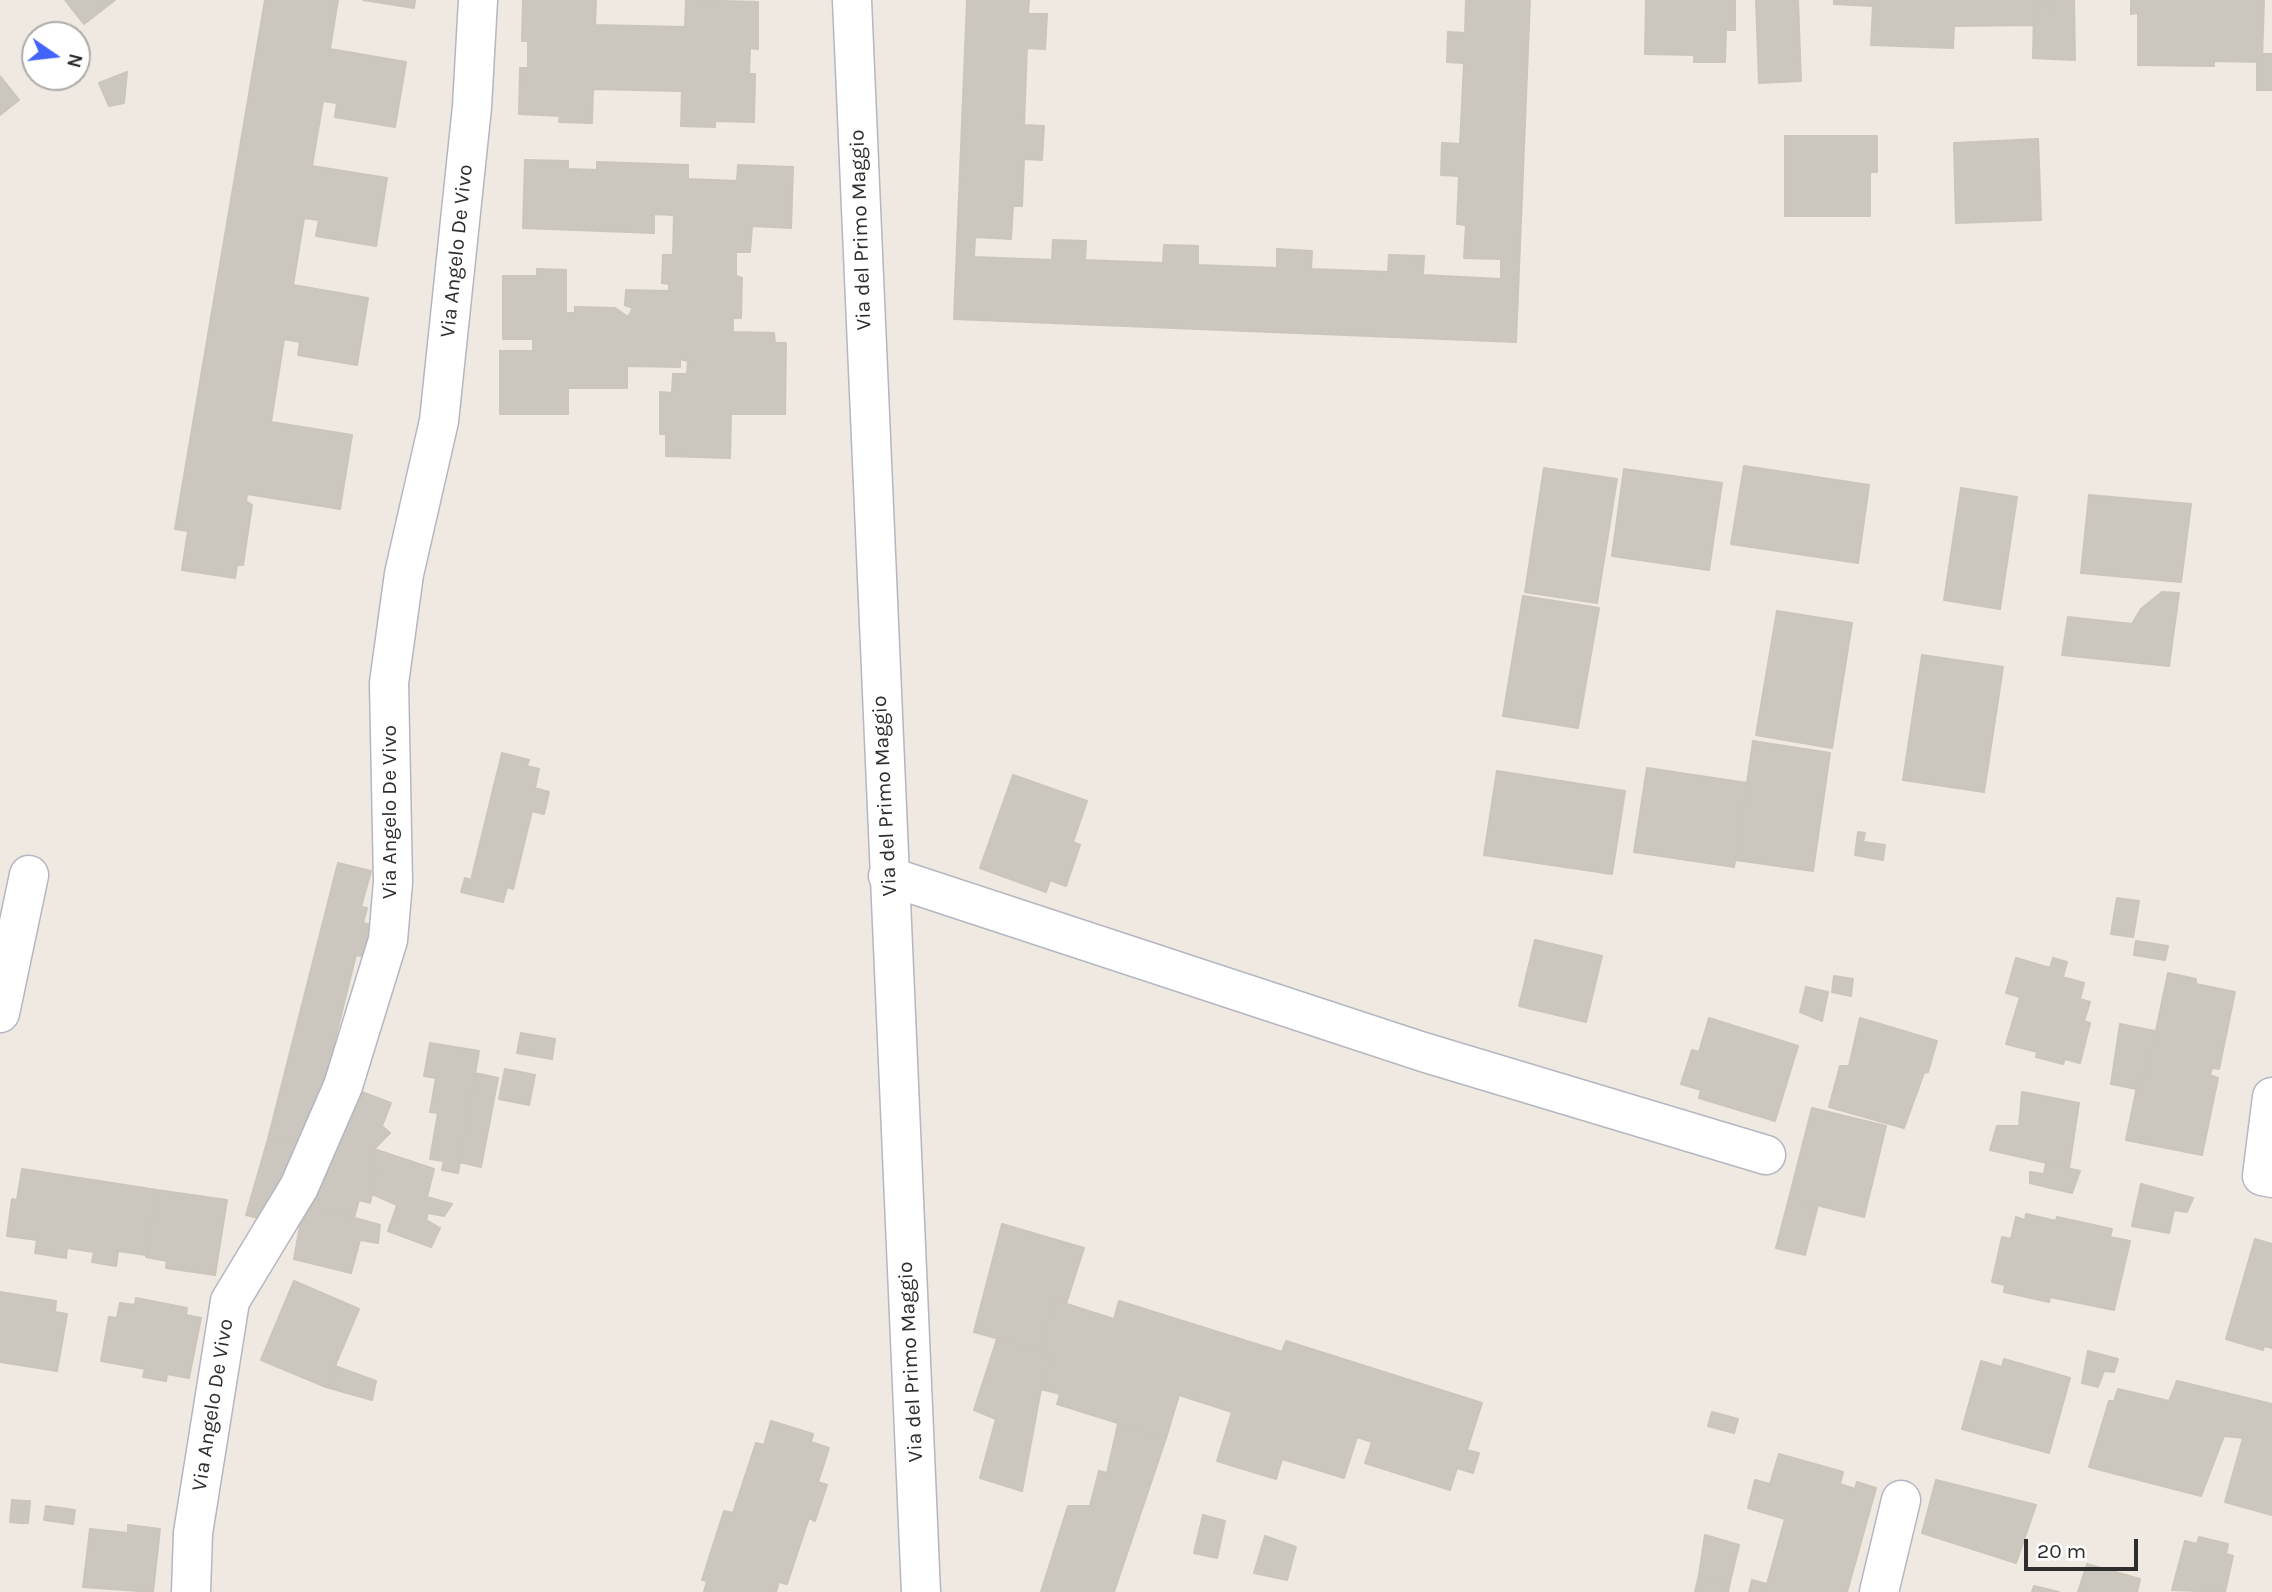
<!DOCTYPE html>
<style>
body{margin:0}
#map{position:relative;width:2272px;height:1592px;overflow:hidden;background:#efe9e1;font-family:Karla,sans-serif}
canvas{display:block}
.north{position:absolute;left:21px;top:21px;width:70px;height:70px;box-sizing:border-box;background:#fff;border:2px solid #ababab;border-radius:50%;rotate:104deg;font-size:19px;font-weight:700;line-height:28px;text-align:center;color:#2e2e2e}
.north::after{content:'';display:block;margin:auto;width:24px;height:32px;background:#4264fb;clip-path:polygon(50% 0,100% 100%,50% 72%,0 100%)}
.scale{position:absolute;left:2024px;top:1539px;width:114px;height:32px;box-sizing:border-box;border:4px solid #2e2e2e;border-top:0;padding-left:9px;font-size:21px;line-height:24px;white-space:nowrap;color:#2e2e2e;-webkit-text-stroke:5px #fff;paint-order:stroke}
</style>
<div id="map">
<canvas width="2272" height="1592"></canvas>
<div class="north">N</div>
<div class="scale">20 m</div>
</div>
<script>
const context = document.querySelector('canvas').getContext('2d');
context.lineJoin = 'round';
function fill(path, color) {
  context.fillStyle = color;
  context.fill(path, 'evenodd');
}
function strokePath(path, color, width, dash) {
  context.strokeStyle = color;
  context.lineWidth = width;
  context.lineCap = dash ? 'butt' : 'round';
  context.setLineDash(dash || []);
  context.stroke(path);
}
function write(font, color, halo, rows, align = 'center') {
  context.font = font + ' Karla,sans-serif';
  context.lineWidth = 5;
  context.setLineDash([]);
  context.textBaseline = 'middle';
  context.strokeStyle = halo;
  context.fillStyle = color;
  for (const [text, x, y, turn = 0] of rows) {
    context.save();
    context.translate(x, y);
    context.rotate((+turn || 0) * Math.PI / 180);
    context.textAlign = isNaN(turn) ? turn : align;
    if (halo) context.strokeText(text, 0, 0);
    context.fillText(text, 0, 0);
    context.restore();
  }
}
const building = new Path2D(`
 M65 0H115L84 24Z
 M265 0H338L330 49 406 62 395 127 335 117 337 103 323 101 312 166 387 178 376 246 316 236 319 220 304 218 293 285 368 298 357 365 298 355 300 342 284 339 271 422 352 435 340 509 247 494 246 501 252 505 243 565H237L235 578 182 570 188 531 175 529Z
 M363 0H415L414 8Z
 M523 0H596L595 25 685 27 686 0 758 2V49L750 48 749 74H755L754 122 715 121V127L681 126 682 91 593 89 592 123 559 122 560 116 519 114 520 68H528V41H522Z
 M967 0H1029L1028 14H1047L1045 49 1027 48 1024 125 1044 126 1042 160 1024 159 1022 206H1013L1011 239 975 237 974 257 1052 260 1053 240 1086 241 1085 260 1163 263 1164 245 1198 246V265L1277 268V249L1312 251 1311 269 1388 272 1389 255 1424 256 1423 275 1501 279V259L1464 258 1466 225 1457 224 1459 176 1441 175 1442 143 1460 144 1464 63 1447 62 1448 32 1465 33 1466 0H1530L1516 342 954 319Z
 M1646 0H1735V30H1726L1725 62H1694V55L1645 54Z
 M1756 0H1798L1801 81 1759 83Z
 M1834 0H2055L2054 8 2034 7V25L1954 26 1953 48 1871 45 1873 6 1834 4Z
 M2055 0H2074L2075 60 2033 58 2034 7 2054 8Z
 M2131 0H2264L2262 62 2214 61V66L2138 65V13L2131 14Z
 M2263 54H2272V90H2257V62H2262Z
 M127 72 124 103 109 106 99 83Z
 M0 76 19 100 0 115Z
 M1785 136H1877V172H1870V216H1785Z
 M2038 139 2041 220 1956 223 1954 143Z
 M525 160 568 161V169L597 170V162L688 165V179L737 181 738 165 793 167 791 228 752 226 750 252H736V276L742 278 741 318H733V332L774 333 775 343H786L785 414H731L730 458 666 456V434H660V392L672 393 673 374H687L688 361 680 359V367L627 366V388H568V414H500V351H533V339H503V276H537V269L566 270V313H575V307L615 308 628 317 633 308 625 305 626 290 669 291V284L662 283 663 255H673L674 215 654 214V233L523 228Z
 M1744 466 1869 485 1858 563 1731 544Z
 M1544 468 1617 479 1597 603 1525 592Z
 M1624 469 1722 483 1709 570 1612 556Z
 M1961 488 2017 497 2000 609 1944 600Z
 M2089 495 2191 504 2181 582 2081 573Z
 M2162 592 2179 593 2169 666 2062 655 2068 617 2132 624 2141 609Z
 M1523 596 1599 608 1578 728 1503 716Z
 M1777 611 1852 623 1832 748 1756 735Z
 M1922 655 2003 667 1984 792 1903 780Z
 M1753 741 1830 753 1813 871 1736 860Z
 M502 753 529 760 527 766 539 769 535 788 549 792 544 814 532 811 513 889 507 887 503 902 461 892 465 878 471 880Z
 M1647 768 1747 783 1734 867 1634 852Z
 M1497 771 1625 791 1612 874 1484 855Z
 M1013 775 1087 801 1073 842 1080 845 1066 886 1050 880 1046 892 980 868Z
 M1858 832 1865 833 1863 842 1885 845 1883 860 1855 855Z
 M338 863 371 871 361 907 367 908 363 923 371 925 362 956 356 955 315 1120 307 1118 300 1147 268 1139Z
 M2117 898 2139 901 2133 937 2111 934Z
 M1535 940 1602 956 1586 1022 1519 1006Z
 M2136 941 2168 946 2165 960 2134 955Z
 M2016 958 2050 968 2053 958 2067 962 2063 977 2084 983 2080 999 2090 1002 2084 1021 2090 1023 2080 1063 2065 1059 2063 1064 2036 1057 2037 1052 2006 1044 2020 997 2006 993Z
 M2168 973 2196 979V984L2235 992 2219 1069 2212 1068 2210 1075 2218 1078 2202 1155 2126 1140 2139 1077 2146 1079Z
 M1834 976 1853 979 1851 996 1832 992Z
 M1806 987 1828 992 1822 1021 1800 1012Z
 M1709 1018 1798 1046 1775 1121 1699 1098 1701 1090 1681 1084 1692 1050 1699 1052Z
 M1860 1018 1937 1041 1928 1072 1924 1073 1904 1128 1829 1107 1840 1066H1849Z
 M2120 1024 2155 1031 2146 1079 2139 1077 2136 1089 2111 1084Z
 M521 1033 555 1039 552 1059 517 1053Z
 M430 1043 479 1051 458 1173 442 1170 444 1161 430 1159 438 1113 430 1112 436 1078 424 1076Z
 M505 1069 535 1075 529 1105 499 1099Z
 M475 1073 498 1078 481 1167 459 1162Z
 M359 1091 391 1103 382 1126 390 1133 374 1149 369 1167 378 1170 370 1203 359 1200 354 1218 304 1204 326 1146 337 1150Z
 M2022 1092 2079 1103 2069 1168 1990 1150 1997 1126H2019Z
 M1812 1108 1886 1126 1864 1217 1789 1198Z
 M268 1139 300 1147 292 1174 284 1172 266 1220 246 1215Z
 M374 1149 434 1169 427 1197 452 1204 444 1216 428 1213 426 1220 440 1228 431 1247 388 1231 397 1205 372 1194 378 1170 369 1167Z
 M2046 1163 2080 1171 2072 1193 2030 1183V1172L2044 1174Z
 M22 1169 157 1190 147 1255 118 1251 116 1266 92 1262 94 1252 67 1248 66 1258 35 1253 37 1240 7 1236 12 1199 17 1200Z
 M2141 1184 2193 1198 2187 1212 2174 1210 2169 1233 2132 1226Z
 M157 1190 227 1200 215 1275 166 1268 167 1261 146 1257Z
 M1789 1198 1818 1205 1805 1255 1776 1248Z
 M304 1204 380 1225 378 1243 360 1240 351 1273 294 1259Z
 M2026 1214 2056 1221 2057 1217 2112 1229 2110 1237 2130 1241 2114 1310 2050 1297 2049 1302 2004 1292 2005 1285 1992 1282 2002 1237 2011 1239 2016 1217 2025 1220Z
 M1002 1224 1084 1248 1066 1304 1054 1300 1039 1350 974 1332Z
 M2255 1239 2272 1244V1348L2264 1346 2263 1350 2226 1339Z
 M294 1281 359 1309 326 1387 261 1360Z
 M0 1292 56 1301 55 1312 67 1314 57 1371 0 1362Z
 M136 1298 187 1308 186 1315 201 1318 189 1378 167 1374 166 1381 143 1377 145 1369 101 1361 109 1317 117 1318 120 1303 135 1305Z
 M1054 1300 1114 1319 1119 1301 1282 1352 1286 1341 1482 1403 1467 1450 1479 1453 1473 1473 1457 1468 1450 1490 1365 1463 1372 1442 1357 1437 1344 1478 1282 1459 1276 1479 1217 1461 1232 1412 1179 1395 1166 1438 1057 1404 1060 1394 1041 1389 1052 1354 1039 1350Z
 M997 1339 1052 1354 1041 1389 1022 1491 980 1478 996 1419 974 1410Z
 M2088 1351 2118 1359 2114 1372 2104 1371 2098 1387 2082 1383Z
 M2004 1359 2070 1378 2049 1453 1962 1429 1981 1361 2002 1367Z
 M335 1366 376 1381 372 1400 326 1387Z
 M2177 1381 2272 1404V1515L2225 1502 2243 1438 2224 1436 2201 1496 2089 1467 2109 1401H2114L2118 1389 2169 1401Z
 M1712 1412 1738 1419 1734 1433 1708 1426Z
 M771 1421 813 1434 811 1442 829 1448 818 1482 827 1485 815 1521 809 1518 787 1584 779 1582 776 1592H704L707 1581 702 1580 724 1511 733 1513 756 1443 764 1445Z
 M1118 1424 1166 1438 1114 1592H1041L1068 1506H1090L1099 1471 1107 1473Z
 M1779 1454 1843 1472 1840 1484 1855 1489 1857 1482 1876 1488 1847 1592H1749L1752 1580 1767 1584 1785 1519 1748 1508 1755 1480 1770 1484Z
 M1936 1480 2036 1505 2016 1563 1922 1533Z
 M12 1500 26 1501 20 1523 10 1522Z
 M26 1501H30L28 1523H20Z
 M46 1506 75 1510 73 1524 44 1520Z
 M1203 1515 1225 1521 1217 1558 1194 1553Z
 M128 1525 160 1529 153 1592 83 1587 90 1529 128 1533Z
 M1705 1535 1739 1545 1730 1582 1699 1575Z
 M1265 1536 1296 1547 1287 1580 1254 1573Z
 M2199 1537 2228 1544 2226 1554 2233 1556 2225 1592 2172 1590 2185 1541 2197 1544Z
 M2087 1564 2140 1579 2137 1592H2078Z
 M1699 1575 1730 1582 1728 1592H1695Z
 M2034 1586 2059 1592H2032Z`);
fill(building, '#cbc7bf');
strokePath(building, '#cbc5ba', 2);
const minor = new Path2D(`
 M852 0 921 1592
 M888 876 1423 1052 1766 1155
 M0 1013 29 875
 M2272 1097 2262 1176 2272 1178
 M191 1592 193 1533 230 1301 299 1187 343 1086 388 940 393 882 389 683 404 574 439 421 472 107 478 0
 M1879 1592 1901 1500`);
strokePath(minor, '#b4b7c1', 41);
strokePath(minor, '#fff', 38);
write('21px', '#2e2e2e', '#fff', [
 ["Via del Primo Maggio",861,230,-92],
 ["Via Angelo De Vivo",457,251,-84],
 ["Via del Primo Maggio",885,796,-93],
 ["Via Angelo De Vivo",390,812,-90],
 ["Via del Primo Maggio",911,1362,-93],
 ["Via Angelo De Vivo",213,1405,-81]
]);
</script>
